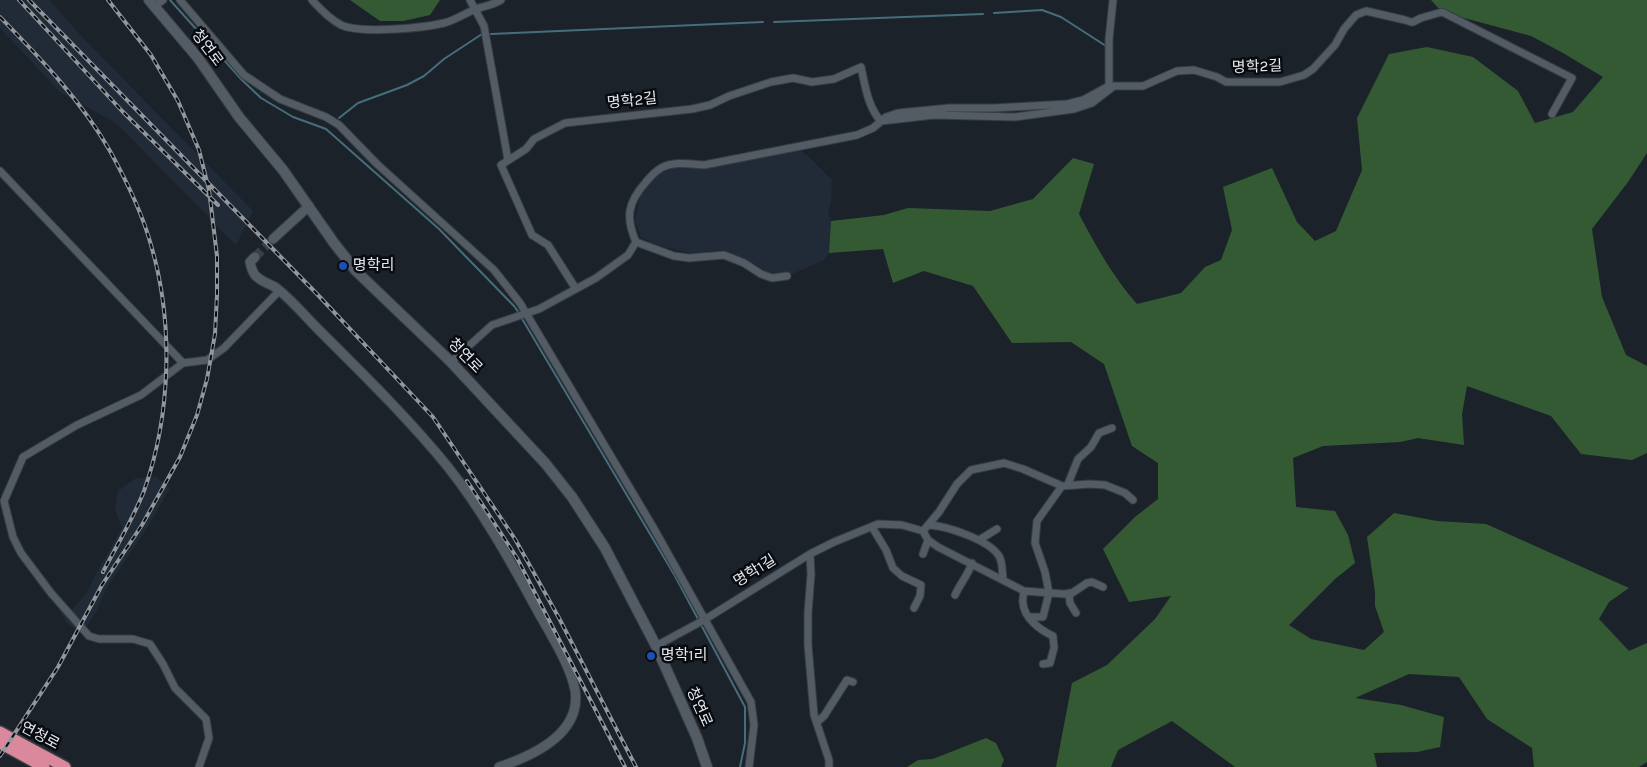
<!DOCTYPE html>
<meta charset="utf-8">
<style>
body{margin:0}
canvas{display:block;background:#1b222a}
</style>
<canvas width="1647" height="767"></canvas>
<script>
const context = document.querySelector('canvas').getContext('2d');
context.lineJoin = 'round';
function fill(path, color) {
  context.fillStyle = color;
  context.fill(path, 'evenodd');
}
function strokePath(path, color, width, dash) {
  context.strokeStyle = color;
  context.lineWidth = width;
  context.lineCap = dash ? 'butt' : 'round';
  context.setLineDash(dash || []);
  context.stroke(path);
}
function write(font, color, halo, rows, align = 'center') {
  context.font = font + ' Karla,"Noto Sans KR",sans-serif';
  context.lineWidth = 5;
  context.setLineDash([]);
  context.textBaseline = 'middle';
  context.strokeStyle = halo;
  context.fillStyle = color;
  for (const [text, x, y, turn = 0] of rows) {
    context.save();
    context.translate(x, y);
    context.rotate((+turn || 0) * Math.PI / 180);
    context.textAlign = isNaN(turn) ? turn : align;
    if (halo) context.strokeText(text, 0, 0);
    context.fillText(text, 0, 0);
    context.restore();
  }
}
fill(new Path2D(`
 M0 0H49L84 39 253 211 236 245 116 123 60 92 0 28Z
 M796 148 807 155 832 180 831 202 828 214 831 221 829 253 824 260 792 274 774 275 739 256 724 250 691 253 656 245 641 237 635 221 640 197 659 172 672 168 689 166Z
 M157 477 170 488 147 528 107 587 96 612 82 634 66 622 57 606 62 601 69 613 87 593 97 572 122 528 115 510 118 491 136 478Z`), '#212b38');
fill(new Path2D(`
 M350 0H440L430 15 403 21H380Z
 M1431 0H1647V153L1628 182 1592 229 1602 297 1626 355 1647 366V453L1632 460 1581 454 1551 416 1467 386 1462 414 1464 445 1418 438 1400 442 1323 446 1293 458 1296 507 1335 511 1348 535 1355 563 1335 579 1289 625 1311 639 1364 650 1384 632 1375 606V592L1367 537 1394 513 1437 521 1486 524 1629 588 1609 602 1599 619 1629 651 1647 643V762L1639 767H1534L1532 748 1487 719 1459 677 1409 674 1355 698 1401 705 1444 717 1440 747 1417 752 1374 753 1377 767H1235L1172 721 1118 750 1111 767H1056L1072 683 1107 665 1155 619 1171 596 1129 602 1103 549 1135 517 1158 499V463L1132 446 1104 364 1071 342 1012 343 973 286 924 271 893 283 883 249 829 253 831 221 884 215 908 208 990 211 1033 199 1073 158 1094 164 1079 214C1096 246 1113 277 1137 304L1181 293 1205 267 1221 260 1232 230 1223 187 1272 168 1297 222 1315 241 1336 231 1362 170 1357 118 1389 54 1427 47 1473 57 1518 91 1535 123 1573 112 1603 77 1563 53 1531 36 1442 12Z
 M986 738 996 743 1004 760 1001 767H907L918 760 933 759Z`), '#345a33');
strokePath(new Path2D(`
 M170 0 242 80 261 98 293 117 326 129 439 229 514 306 519 313
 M994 13 1042 10 1061 17 1106 46
 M774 22 983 14
 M491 34 763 22
 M339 118 358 103 407 85 424 76 444 59 482 34
 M521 317 675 576 745 707V743L740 767`), '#456d7c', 2);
strokePath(new Path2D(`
 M255 257 273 239`), '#394048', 9, [9, 4.5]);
const minor = new Path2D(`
 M180 0 244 75 280 99 326 117 339 125 377 164 494 270 520 303 653 527 751 702 754 725 749 767
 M312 0C320 9 330 19 341 25 361 34 423 28 444 23 456 20 465 13 476 9 485 6 493 5 501 0
 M470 0 484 26 508 160
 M155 6 163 0
 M1413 22 1421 18 1442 12 1572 78 1552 114
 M1109 86V39L1113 0
 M881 121 934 115 1015 117 1074 109 1092 103 1114 86H1143L1177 71 1194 70 1217 77 1226 82H1280L1304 75 1313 69 1335 45 1344 29 1356 15 1366 11 1405 20 1411 22
 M0 171 183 363 141 395 77 425 23 457 4 501 13 537 21 553 51 593 89 636 99 639H133L150 644 163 664 175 688 206 719 209 738 199 767
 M636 242C625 217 628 202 646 182 650 177 656 171 661 168 673 161 690 164 704 165L857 135 873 128 886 117 898 113 949 108H994L1067 104 1083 100 1107 87
 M576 289 548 245 532 235 501 165 526 149 534 139 565 123 692 109 710 105 729 96 771 82 793 78 812 82 834 79 861 67C865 85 868 108 881 121
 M451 362 492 325 539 309 596 278 628 255 636 242 674 256 689 258 724 255 744 263 761 274 772 278 787 276
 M183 363 207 360 224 348 279 291
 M1068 484 1078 459 1091 447 1099 433 1112 428
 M929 525C947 526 989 540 999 556 1003 563 1002 571 1003 579
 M872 527 886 550 893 568 902 576 921 585 920 596 914 608
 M923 531 939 512 957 484 971 470 1004 463 1023 469 1062 486 1090 484 1105 485 1125 493 1133 500
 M979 540 997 529
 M810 554 811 574 808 613V645L814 715 829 760V767
 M923 554 928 540
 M1024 591C1024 594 1022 599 1023 603 1024 618 1040 630 1053 636L1054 648 1050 663 1043 664
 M1069 593 1070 603 1076 613
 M955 595C960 584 968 575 972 563
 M1029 617H1043L1049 593 1045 572 1035 543 1037 521 1062 486
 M656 646 704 620 810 554 834 542 878 524 902 525 923 531 928 540 938 547 1024 591 1064 594 1072 593 1087 583 1092 582 1103 587
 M817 722 824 716 847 680 853 682`);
const tertiary = new Path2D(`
 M273 239 309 206
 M255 257 250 262C251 267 252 271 255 275 260 281 268 283 275 287 291 299 304 315 318 329 363 374 408 418 448 467 482 510 510 560 536 608 549 632 570 664 575 690 582 734 532 756 499 767`);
const secondary = new Path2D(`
 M149 0 198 58 239 117 283 170 334 243 356 271 451 362 545 463 572 497 605 548 656 646 697 738 707 767`);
const trunk = new Path2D(`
 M0 732 65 767
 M0 743 44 767`);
strokePath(minor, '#373c43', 9);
strokePath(tertiary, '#373c43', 11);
strokePath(secondary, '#373c43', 12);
strokePath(trunk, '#373c43', 14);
strokePath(minor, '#535b64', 7);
strokePath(tertiary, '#535b64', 9);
strokePath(secondary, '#535b64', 10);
strokePath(trunk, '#db889d', 11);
const rail = new Path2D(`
 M19 0 123 112 218 205
 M29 0 317 294 433 417 515 539 559 618 636 767
 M0 17C40 58 81 100 110 151 126 180 142 212 151 245 174 323 171 415 144 491 133 519 117 545 103 572
 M467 481 517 558 625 767
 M0 756 58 667 102 585 142 525 180 457 197 415 207 379 215 334 217 295V256L209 190 199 150 178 101 151 55 108 0`);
strokePath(rail, '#92979e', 4);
strokePath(rail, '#080b0f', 2, [5.5]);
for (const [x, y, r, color] of [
 [343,266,5,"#1a4fb4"],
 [651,656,5,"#1a4fb4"]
]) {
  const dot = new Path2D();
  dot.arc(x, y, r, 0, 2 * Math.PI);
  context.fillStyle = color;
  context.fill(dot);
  strokePath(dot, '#080b0f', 2);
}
write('15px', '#e5e9ef', '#080b0f', [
 ["청연로",207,48,53],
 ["명학2길",1257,67,-2],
 ["명학2길",632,101,-6],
 ["청연로",465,356,46],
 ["명학1길",755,571,-32],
 ["청연로",699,707,66],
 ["연청로",40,736,28]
]);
write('15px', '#e5e9ef', '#080b0f', [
 ["명학리",353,266],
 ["명학1리",661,656]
], 'left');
</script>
